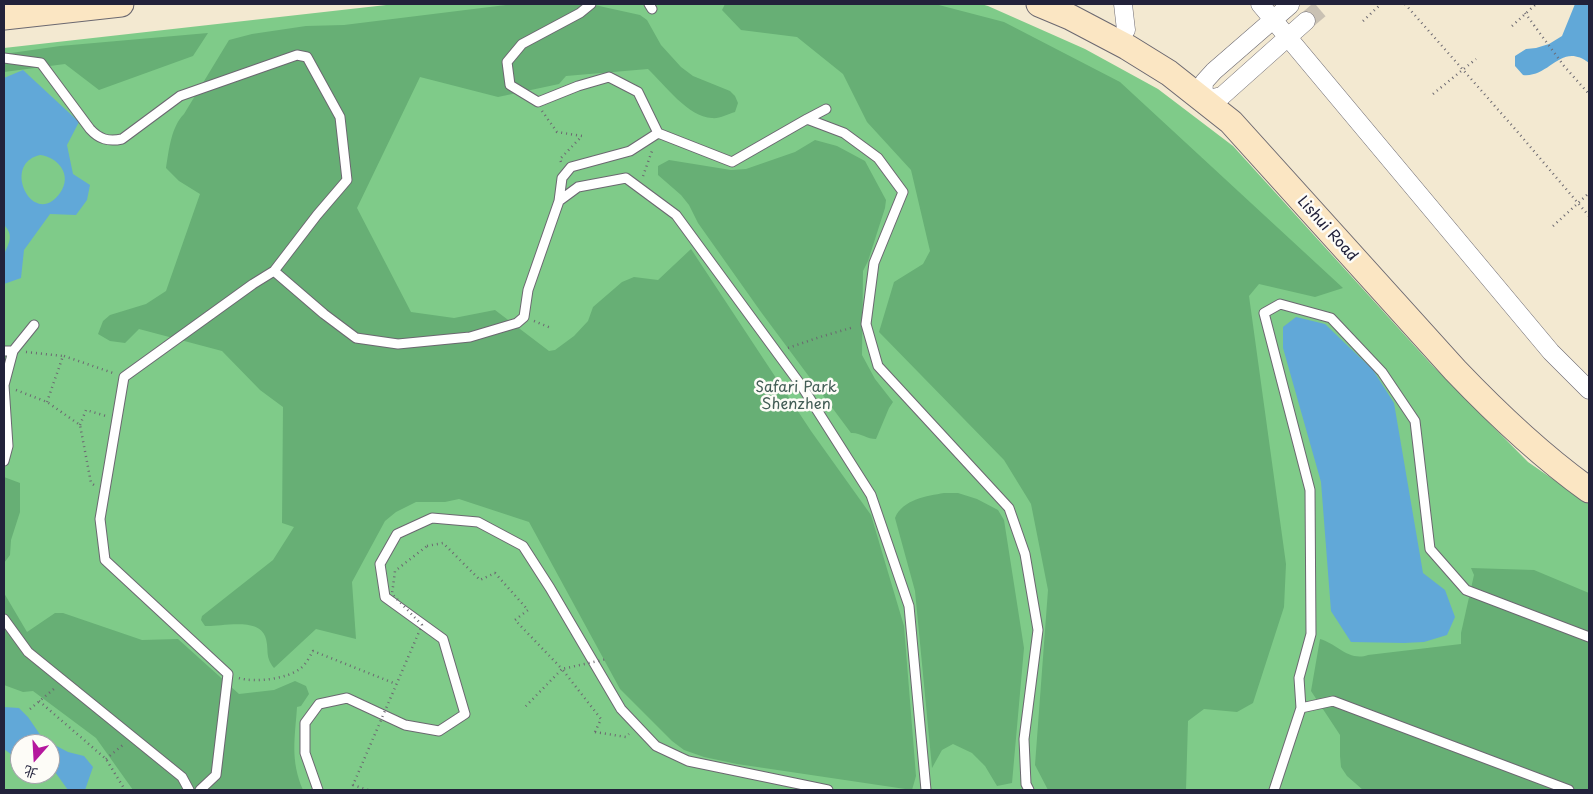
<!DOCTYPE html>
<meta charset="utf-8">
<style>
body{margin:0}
#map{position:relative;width:1593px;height:794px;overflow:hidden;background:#f3e9d1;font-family:"Playpen Sans","LXGW WenKai TC",sans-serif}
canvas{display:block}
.frame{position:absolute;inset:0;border:5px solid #22223b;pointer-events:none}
.north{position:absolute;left:10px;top:734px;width:50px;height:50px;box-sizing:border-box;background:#fdfcf7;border:1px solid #a5a5ac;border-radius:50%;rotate:199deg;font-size:14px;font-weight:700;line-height:20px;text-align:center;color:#22223b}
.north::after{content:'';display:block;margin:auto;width:18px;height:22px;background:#b5179e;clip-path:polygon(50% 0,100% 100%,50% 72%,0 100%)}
</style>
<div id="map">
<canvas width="1593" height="794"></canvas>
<div class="frame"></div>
<div class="north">北</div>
</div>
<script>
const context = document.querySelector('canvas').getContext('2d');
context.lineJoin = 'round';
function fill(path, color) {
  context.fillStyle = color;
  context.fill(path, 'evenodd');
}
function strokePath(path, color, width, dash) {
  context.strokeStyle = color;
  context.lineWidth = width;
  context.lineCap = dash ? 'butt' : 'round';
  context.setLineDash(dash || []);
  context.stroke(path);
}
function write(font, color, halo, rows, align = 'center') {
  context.font = font + ' "Playpen Sans",sans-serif';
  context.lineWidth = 5;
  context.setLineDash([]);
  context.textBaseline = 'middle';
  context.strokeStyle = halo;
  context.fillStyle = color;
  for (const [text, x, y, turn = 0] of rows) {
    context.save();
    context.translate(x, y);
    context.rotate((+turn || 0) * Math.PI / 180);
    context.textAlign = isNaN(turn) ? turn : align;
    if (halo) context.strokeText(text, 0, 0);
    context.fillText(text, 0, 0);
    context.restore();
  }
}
fill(new Path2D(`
 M395 4H981L988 6 1085 49 1158 89 1233 146 1431 364 1528 462 1589 504V790H4V48ZM20 744H50V774H20Z`), '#7fcb89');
fill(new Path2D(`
 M514 4H590L640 15 647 20 661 45 681 67 693 76 730 91 735 96 738 103 735 112C728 114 719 119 712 118 688 117 665 85 648 69L566 76 559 84 498 97 420 77 357 208 411 312 454 318 495 310 549 351 555 350 574 336 588 321 593 307 622 282 634 277 658 280 691 249 811 431 871 515 904 626 916 776 912 790 737 764 704 757 684 750 672 741 620 689 529 522 459 499 445 502H416L396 512 385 521 352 582 356 639 316 629 274 668C265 657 269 651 266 639 261 616 220 627 205 626L201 620 202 616 273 560 294 527 282 523 283 407 260 390 222 351 139 329 125 343 110 341 98 334 103 321 110 315 146 304 166 291 200 194 179 181 166 168C169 150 171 127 184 114L229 40 252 34 306 26 344 25Z
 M725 4H935L1004 22 1120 82 1343 288 1315 297 1259 284 1249 296 1286 564 1284 607 1253 703 1237 712 1204 709 1188 721 1186 790H1048L1035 765 1048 590 1031 504 1004 460 879 332 894 282 923 264 930 251 911 170 867 122 843 74 797 37 741 30 722 10Z
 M208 33 193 56 99 90 65 64 4 72V54L60 46Z
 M815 140 837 146 865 161 886 200 885 208 868 261 863 271 862 355 875 379 893 402 889 408 876 439C867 439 859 432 851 433L761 312 698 223 689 205 681 195 658 175V166L669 160 731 170 746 169 795 152Z
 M4 477 20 483V512L11 540 10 555 4 563Z
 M944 493H958L977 499 998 510 1004 520 1024 648 1012 783 997 786 985 766 972 753 953 744 942 750 932 768 915 591 895 518C903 499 927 496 944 493Z
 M1471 568 1534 570 1589 593V790H1363L1347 776 1341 767 1340 756V735L1311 691 1320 639C1336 643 1349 662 1368 655L1461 644V633L1474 575Z
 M4 593 27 632 55 613H63L142 640 178 639 239 694 274 690 295 681 306 686 309 694 301 706 297 707C295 738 290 760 303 790H133L96 738 33 691 23 692 4 685Z`), '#67af75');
fill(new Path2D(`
 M1575 4H1589V63C1561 41 1550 78 1523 75L1515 66V56L1526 49 1536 48 1549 44 1562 36Z
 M23 70 79 122 67 145 73 174 90 185 87 200 76 215 50 214 24 250 21 278 4 284C4 275 2 263 4 255 8 244 15 236 4 225V78ZM40 155C58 157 73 175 60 193 34 230 0 164 40 155Z
 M1296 317 1325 324 1373 370 1394 403 1423 573 1445 590 1455 617 1447 635 1424 642 1404 643 1351 642 1331 611 1321 482 1283 348V327Z
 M4 707 19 708 28 717 43 739 68 752 84 756 93 767 85 790H68L55 772 50 771V744H20V761L4 749Z`), '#61a8d8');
strokePath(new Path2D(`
 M1306 21 1326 4`), '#c9c1b3', 18, [18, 9]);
const service = new Path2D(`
 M591 4 580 13 522 44 507 62 510 85 538 102 578 86 609 77 638 92 658 133
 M649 4 652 9
 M4 58 41 63 90 129C99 139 108 142 122 139L180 96 297 55 307 57 340 117 347 180 317 215 274 271 324 314 356 338 398 344 470 337 517 323 524 317 528 290 559 201 562 178 571 167 630 151 658 133 732 162 807 119 844 133 878 158 903 192 874 263 866 324 878 366 1009 508 1025 554 1038 630 1024 739 1026 784 1029 790
 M807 119 826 109
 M559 201 578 187 626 178 676 215 803 388 871 495 909 606 926 790
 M4 351H13L4 385 8 446 4 461
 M13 351 34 325
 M4 619 28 652 182 777 189 790
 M1301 708 1333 701 1569 790
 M200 790 216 775 228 674 105 560 100 519 124 377 253 284 274 271
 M318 790 305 753V723L319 704 347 698 405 725 439 731 465 714 443 639 385 597 380 564 397 534 432 518 478 522 523 546 550 588 621 709 656 746 688 761 828 790
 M1274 790 1301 708 1299 678 1311 634 1310 490 1264 313 1280 304 1331 318 1382 372 1415 421 1430 549 1466 590 1589 637`);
const minor = new Path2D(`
 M1123 4 1126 30
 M1260 4 1551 352 1589 390
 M1290 5 1214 71 1204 82 1203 100 1222 96 1306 21`);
const secondary = new Path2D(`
 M1039 4 1070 17 1127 47 1169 73 1231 122 1455 370C1497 414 1540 455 1589 490
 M4 17 121 4`);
strokePath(service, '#6b6870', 11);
strokePath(minor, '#6b6870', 19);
strokePath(secondary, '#6b6870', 27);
strokePath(new Path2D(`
 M1405 4 1516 130 1589 216
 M1525 13 1564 66 1589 94
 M1363 21 1381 4
 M1512 26 1536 4
 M1433 94 1476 59
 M542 111 557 132 582 136 560 159 561 162
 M643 176 652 151
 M1553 226 1589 193
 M534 321 551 328
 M788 348 820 337 854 327
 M26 352 63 356 47 402
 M64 356 113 373
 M16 390 47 402 80 425 91 483 94 485
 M80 425 86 410 106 416
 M427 546 443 543 480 580 495 573 528 610 515 620 562 669 525 707
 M239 678C255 683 288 679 301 668 306 664 310 656 313 651L396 684
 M39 701 106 759 125 790
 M30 709 55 688
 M595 732 626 737 629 734
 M106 759 124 744`), '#6b6870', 2.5, [1, 4]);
strokePath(service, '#fff', 9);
strokePath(minor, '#fff', 18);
strokePath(secondary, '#fbe6c3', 25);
strokePath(new Path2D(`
 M595 732 601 719 562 669 607 659
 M368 790 353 785 422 625 392 594 395 571 427 546`), '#6b6870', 2.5, [1, 4]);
write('15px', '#22223b', '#fdfcf7', [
 ["Lishui Road",1327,229,48]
]);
write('15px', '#435d56', '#fdfcf7', [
 ["Safari Park",796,388],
 ["Shenzhen",796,405]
]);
</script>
